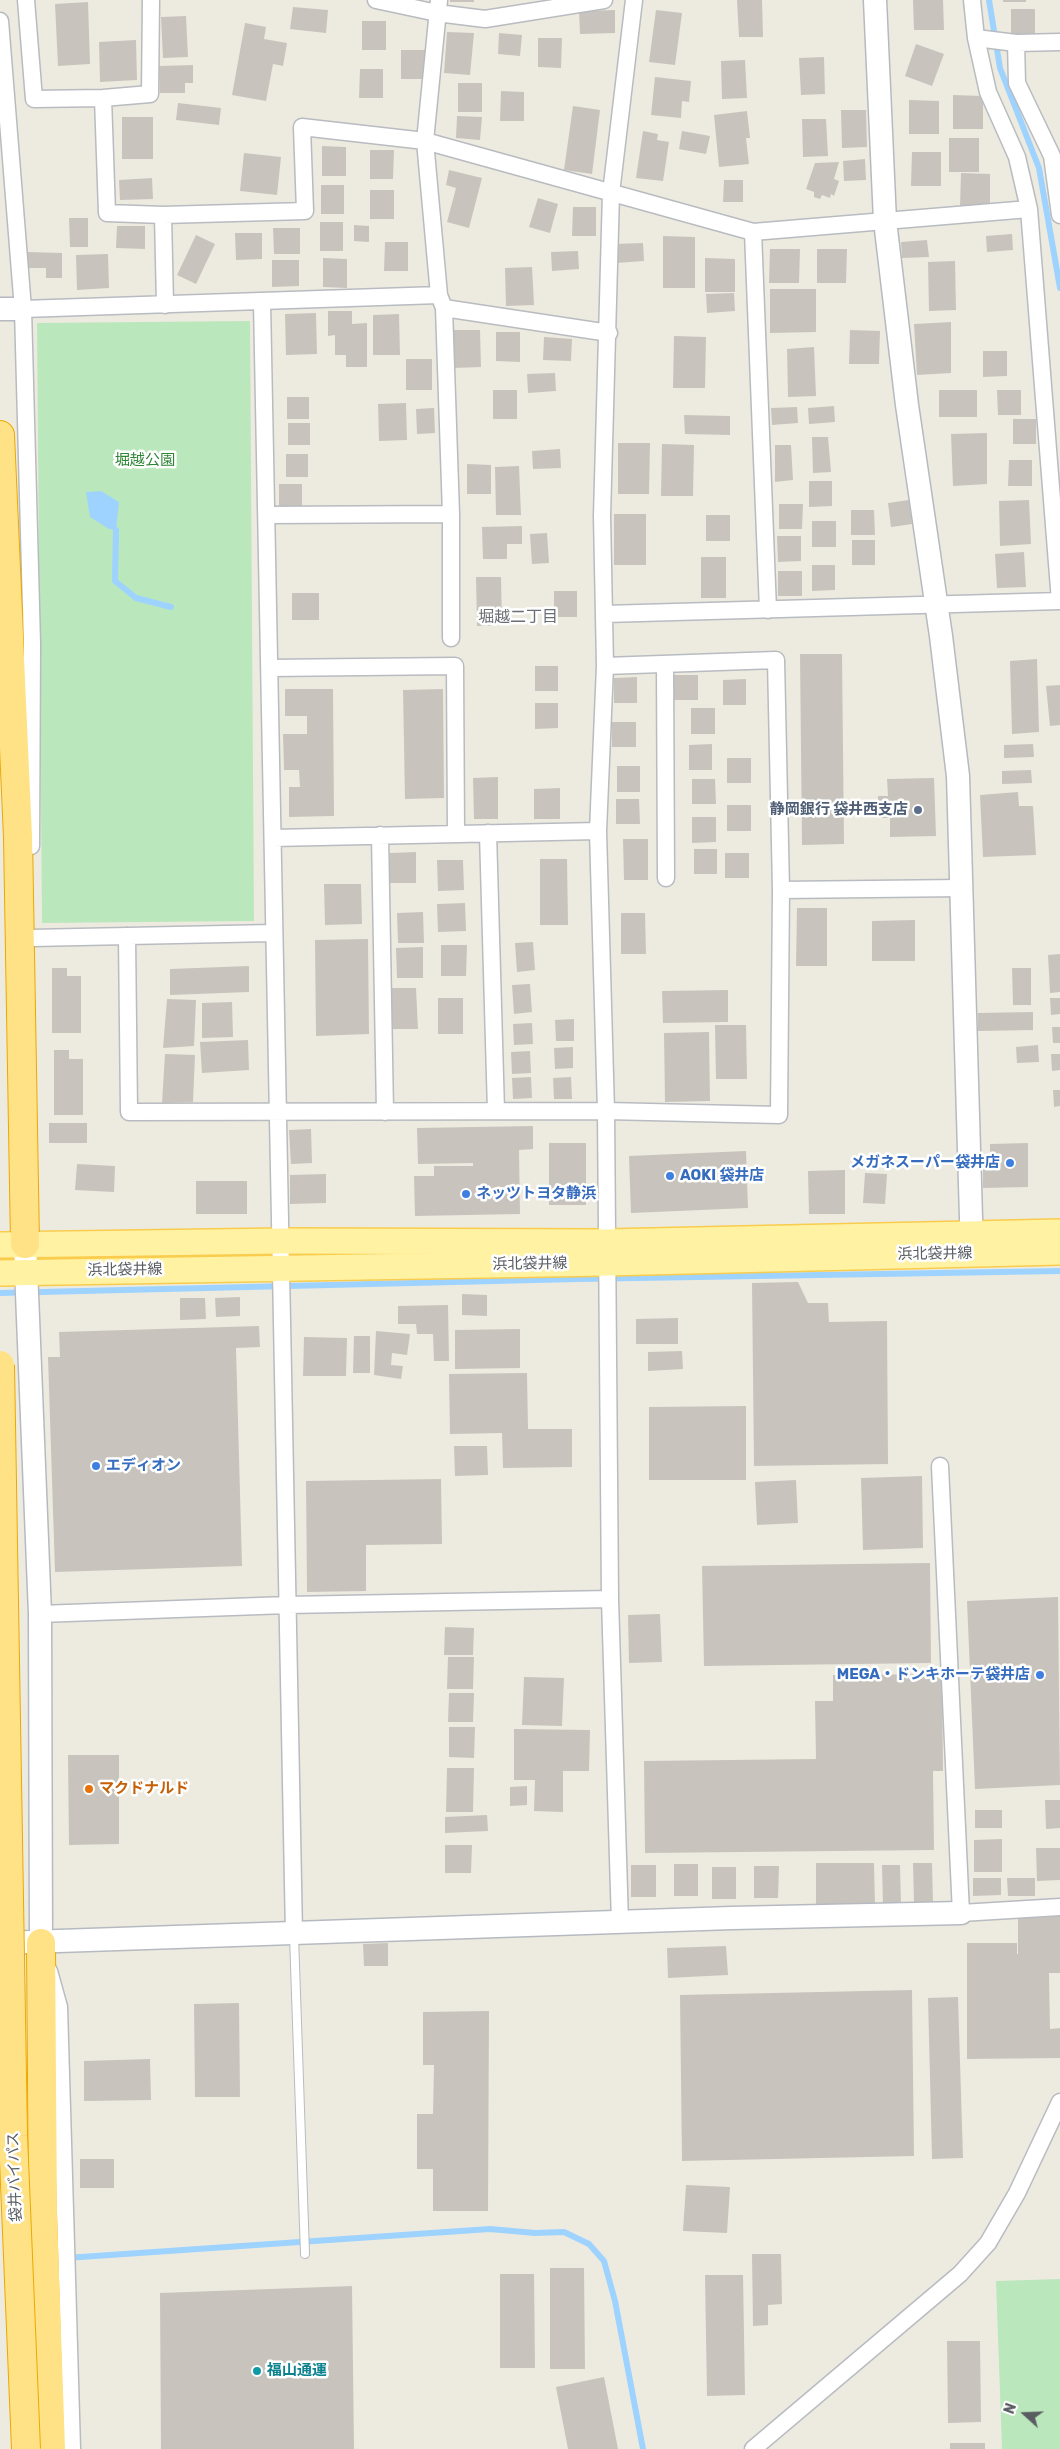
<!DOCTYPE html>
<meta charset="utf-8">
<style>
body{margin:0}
#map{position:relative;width:1060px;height:2449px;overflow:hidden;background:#edebe0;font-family:Rubik,sans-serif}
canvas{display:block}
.north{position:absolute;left:1000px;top:2389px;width:50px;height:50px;-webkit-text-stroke:4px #fff;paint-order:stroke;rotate:290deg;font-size:14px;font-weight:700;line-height:20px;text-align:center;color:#595d62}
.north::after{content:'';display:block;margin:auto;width:18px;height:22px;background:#595d62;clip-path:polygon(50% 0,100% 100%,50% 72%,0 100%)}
</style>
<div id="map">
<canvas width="1060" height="2449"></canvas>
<div class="north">N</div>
</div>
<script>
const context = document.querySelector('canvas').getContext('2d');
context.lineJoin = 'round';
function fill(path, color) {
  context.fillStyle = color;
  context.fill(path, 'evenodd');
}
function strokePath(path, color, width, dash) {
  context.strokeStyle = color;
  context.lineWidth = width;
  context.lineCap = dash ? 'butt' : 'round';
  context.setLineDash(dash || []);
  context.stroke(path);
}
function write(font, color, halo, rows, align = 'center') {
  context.font = font + ' Rubik,"Noto Sans JP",sans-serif';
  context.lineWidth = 5;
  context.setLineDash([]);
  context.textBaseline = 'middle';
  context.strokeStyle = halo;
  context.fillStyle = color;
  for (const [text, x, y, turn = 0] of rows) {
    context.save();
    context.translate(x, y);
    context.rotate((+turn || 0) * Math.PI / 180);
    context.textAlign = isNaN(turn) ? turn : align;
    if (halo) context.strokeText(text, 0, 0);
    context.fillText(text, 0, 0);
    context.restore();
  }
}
fill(new Path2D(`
 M250 321 254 921 42 923 37 323Z
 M1060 2279V2449H1002L996 2281Z`), '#bbe7bc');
fill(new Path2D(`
 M101 491 119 502 116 530 109 529 90 517 86 492Z`), '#9ed3ff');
strokePath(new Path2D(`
 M989 0 1000 68 1039 168 1060 288
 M116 530 115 581 136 598 171 607
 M0 1293 577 1279 1060 1271
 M66 2258 490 2229 535 2233 564 2232 589 2244 604 2261 615 2301 643 2449`), '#9ed3ff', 6);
fill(new Path2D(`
 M450 0H474V2H450Z
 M737 0H762L763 37H739Z
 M913 0H943L944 30H914Z
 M1003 0H1026V2H1003Z
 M88 2 90 64 58 66 55 4Z
 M293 7 328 10 326 33 290 29Z
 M1011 9H1035V35H1011Z
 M615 10V33L580 34 579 11Z
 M656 10 682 13 675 65 649 62Z
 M186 16 188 57 163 58 161 17Z
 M362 21H386V50H362Z
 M245 23 266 27 264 39 287 43 283 66 273 64 266 101 232 95Z
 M447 32 474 33 470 75 444 73Z
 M499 33 522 35 520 56 498 54Z
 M538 38H562L561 68 538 67Z
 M136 40 137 80 100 82 99 42Z
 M916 44 944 54 932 86 905 76Z
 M401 50H425V79H401Z
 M824 57 825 94 801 95 799 58Z
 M745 60 747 98 722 99 721 61Z
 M193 65V83H185V93H160L159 66Z
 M360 69H383V98H359Z
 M655 77 691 81 689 102 682 101 681 118 651 115Z
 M458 83H482V112H458Z
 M501 91 524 92V121H500Z
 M953 95 983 96V129H953Z
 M909 100 939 101V134H909Z
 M178 103 221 108 219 125 176 120Z
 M573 106 600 110 592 174 564 170Z
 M841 110H866L867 147 842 148Z
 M747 111 750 138H746L749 164 719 167 714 115Z
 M457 116 482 117 480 140 456 138Z
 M122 117H153V159H122Z
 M802 119H826L828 156 803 157Z
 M643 131 658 134 657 140 669 142 663 181 636 178Z
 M682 131 710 136 706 154 679 149Z
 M949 138H979V172H949Z
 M322 146 346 147V176H322Z
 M370 150H394L393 179H370Z
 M912 152H941V186H911Z
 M244 153 281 157 277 195 240 191Z
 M865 159 866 180 844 181 843 161Z
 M839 162 834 179 839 181 834 196 831 194 830 198 822 195 820 199 814 197V192L806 189 815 163Z
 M449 170 482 178 469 228 447 222 456 188 446 185Z
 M961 173 990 174V207H960Z
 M152 178 153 199 120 200 119 180Z
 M724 180H743V202H723Z
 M321 185H344V214H321Z
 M370 190H394V219H370Z
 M538 198 558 204 550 233 529 227Z
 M573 207H596V236H572Z
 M69 218H88V247H70Z
 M320 222H343V251H320Z
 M354 225 369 226V242L354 241Z
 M117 226H145V249L116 248Z
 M273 228H300V254H274Z
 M235 233H262V259L236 260Z
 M1012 234 1013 250 987 252 986 236Z
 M196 235 215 244 196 284 177 275Z
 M663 236 695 237V288H663Z
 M927 240 929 257 902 258 901 242Z
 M385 242H408V271H384Z
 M643 243 644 261 616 263 615 244Z
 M770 249H800L799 283H769Z
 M817 249H847L846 283H817Z
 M578 251 579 269 552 271 551 252Z
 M28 252 62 253V278H46V268H28Z
 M108 254 109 288 77 290 76 255Z
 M323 258 347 259V288L323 287Z
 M705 258 735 259V292H705Z
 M272 260H299V286L272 287Z
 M955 261 956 310 929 311 928 262Z
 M532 267 534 305 506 306 505 268Z
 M770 289H816V332L770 333Z
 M734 293 735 311 707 313 706 294Z
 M328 311H352V324L367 323V367H346V355H335V335L328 336Z
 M316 313 317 354 286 355 285 314Z
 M399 314 400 355H373V315Z
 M951 322V373L917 375 914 324Z
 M452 330H480L481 367 453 368Z
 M850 330 880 331 879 364H849Z
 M496 332H520V362L496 361Z
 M674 336 706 337 705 388H673Z
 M544 337 572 339 571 361 543 360Z
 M814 347 816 396 788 397 787 349Z
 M983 351H1007V376L983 377Z
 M406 359H432V390H406Z
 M555 373 556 391 528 393 527 374Z
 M493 390H517V419H493Z
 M939 390H977V417H939Z
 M997 390H1021V415H998Z
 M287 397H309V419H287Z
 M406 403 407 440 379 441 378 404Z
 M834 406 835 422 809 424 808 408Z
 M797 407 798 423 772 425 771 408Z
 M434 408 435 433 417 434 416 409Z
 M684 415 730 416V435L685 434Z
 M1013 419H1036V444H1013Z
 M288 423H310V445H288Z
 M987 433V484L953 486 951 434Z
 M812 437H828L831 472 813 473Z
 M618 443H650L649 494H618Z
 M662 444 694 445 693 496H661Z
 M775 445H791L793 480 775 482Z
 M560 449 561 468 533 469 532 451Z
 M286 454H308V477H286Z
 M1009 460H1032V486H1008Z
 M467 464 491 465V494H467Z
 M519 466 521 515H496L495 467Z
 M809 481H832V506L809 507Z
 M279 484H302V506H279Z
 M909 500 912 524 891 527 888 503Z
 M1029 500 1031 544 1000 546 999 501Z
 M779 504H803L802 529H779Z
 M851 510H874L875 535H851Z
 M614 514H646V565H614Z
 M706 515H730V541H706Z
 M812 521H836V547H812Z
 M522 526V544H507V559H483L482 527Z
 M547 533 549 563 532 564 530 534Z
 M777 536H801V561L778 562Z
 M852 540H875V565H852Z
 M1024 552 1026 587 997 588 995 554Z
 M701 557H726V598H701Z
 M812 565H835V590L812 591Z
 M778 571H802V596H778Z
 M476 577H501L502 625 477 626Z
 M554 591H577V617H554Z
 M292 593H319V620H292Z
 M800 654H842L844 844 802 845Z
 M1037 659 1039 732 1012 734 1010 661Z
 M535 666H558V691H535Z
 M674 675H698V700H674Z
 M637 677V703H614V678Z
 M746 679V705H723V680Z
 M1060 685V725L1050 726 1046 686Z
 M285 689H333L334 816 289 817V787H300L299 770H284L283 734H307V716H285Z
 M443 689 444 798 405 799 403 690Z
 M535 703H558V728L535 729Z
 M691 708H715V734H691Z
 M612 722H636V747H612Z
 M712 744V770H689V745Z
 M1033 744 1034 757 1004 758V745Z
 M727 758H751V783H727Z
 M617 766H640V792H617Z
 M1031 770 1032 783 1002 784V771Z
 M498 777V819H474L473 778Z
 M934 778 936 836 890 837V818H878V796H888L887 779Z
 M692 779H715L716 804H692Z
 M560 788V819H534V789Z
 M1018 792 1019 806H1033L1036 855 983 857 980 795Z
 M616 799H639L640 824H616Z
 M727 805H751V831H727Z
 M692 817H716V842L692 843Z
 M623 839H648V880H624Z
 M694 849H717V874H694Z
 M416 852V883H390V853Z
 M725 853H749V878H725Z
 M540 859H567L568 925H540Z
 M437 860H463L464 890 438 891Z
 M324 884H361L362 924 325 925Z
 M465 903 466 931 438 932 437 904Z
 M797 908H827V966H796Z
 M423 912 424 943H398L397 913Z
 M621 913H645L646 954H621Z
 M915 920V961H872V921Z
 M368 939 369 1034 316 1036 315 940Z
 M533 942 535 970 517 972 515 943Z
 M441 945H467L466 976H441Z
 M423 947V978H397L396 948Z
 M1060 954V992L1050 993 1048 955Z
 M249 966V992L170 995V969Z
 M52 968H67V976H81V1033H52Z
 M1012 968H1031V1005H1013Z
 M530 984 532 1012 514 1014 512 985Z
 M392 988H416L418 1029H391Z
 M728 990V1022L663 1023 662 991Z
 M438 998H463V1034H438Z
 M1050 998H1060V1014L1051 1015Z
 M167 999 196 1000 194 1046 163 1048Z
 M232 1002 233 1037 202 1038V1003Z
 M1033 1012V1030L978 1031V1013Z
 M574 1019V1041H556L555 1020Z
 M532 1023 533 1044 514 1045 513 1024Z
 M715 1025H746L747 1079H716Z
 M1052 1027H1060V1043H1053Z
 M709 1032 710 1101 665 1102 664 1033Z
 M248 1040 249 1070 202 1073 200 1042Z
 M1038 1045 1039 1062 1017 1063 1016 1047Z
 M573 1047V1068L555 1069 554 1048Z
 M54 1050H69V1059H83V1115H54Z
 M530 1051 531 1073 512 1074 511 1052Z
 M165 1054 195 1055 193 1102 162 1103Z
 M1051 1054H1060V1070L1052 1071Z
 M531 1077 532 1098 513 1099 512 1078Z
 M571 1077 572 1099H554L553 1078Z
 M1053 1090H1060V1106L1054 1107Z
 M49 1123H87V1143H49Z
 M533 1126V1149L519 1150 520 1214 415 1216 414 1176H434V1166H473V1163L418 1164 417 1128Z
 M311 1129 312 1163 291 1164 289 1130Z
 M549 1143H586V1205H549Z
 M1028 1143V1187L983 1188V1165L990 1164V1144Z
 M746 1151 748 1208 631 1213 629 1156Z
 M77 1164 115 1166 114 1192 75 1190Z
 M845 1170V1214H809L808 1171Z
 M865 1173 887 1174 885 1204 863 1203Z
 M326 1174V1203L290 1204V1175Z
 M196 1181H247V1214H196Z
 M798 1282 808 1303H828L829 1322 887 1321 888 1464 754 1466 752 1283Z
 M462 1294 487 1295V1316L462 1315Z
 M240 1297V1316L216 1317 215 1298Z
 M180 1298H205L206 1319 180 1320Z
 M448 1305 449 1361H434L433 1334H417L416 1324H398V1306Z
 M678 1318V1344H636V1319Z
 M259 1326 260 1347 236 1348 242 1566 55 1572 48 1357H60L59 1332Z
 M520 1329V1368L455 1369V1330Z
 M376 1331 410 1334 407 1355 392 1353 391 1365 403 1366 401 1379 374 1375Z
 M354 1336H370V1373H353Z
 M304 1337 347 1338 346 1376H303Z
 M682 1351 683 1369 648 1371V1352Z
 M527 1373 528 1429H572V1467L503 1468 502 1433 450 1434 449 1374Z
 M746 1406V1480H649V1407Z
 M454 1446H487L488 1475 455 1476Z
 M922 1476 923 1548 863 1550 861 1478Z
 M441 1479 442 1544 366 1545V1591L307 1592 306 1481Z
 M796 1480 798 1523 757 1525 755 1482Z
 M930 1563 931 1663 704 1666 702 1566Z
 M1058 1597 1060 1785 975 1789 967 1601Z
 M660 1614 662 1662 629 1663 628 1615Z
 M445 1627 474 1628 473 1655H444Z
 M448 1657H474L473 1689H447Z
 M942 1674 943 1771H933L934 1850 645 1853 644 1761 816 1759 815 1701H833V1675Z
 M524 1677 564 1678 562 1726 522 1725Z
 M449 1693H474L473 1722H448Z
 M449 1727H475L474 1758 449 1757Z
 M514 1729 590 1730 589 1771H563V1812L534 1811 535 1780H514Z
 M68 1755H119V1844L69 1845Z
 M447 1768H474L473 1812H446Z
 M527 1786V1805L510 1806V1787Z
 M1045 1800H1060V1828L1046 1829Z
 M975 1810H1002V1828H975Z
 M487 1815 488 1831 445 1833V1817Z
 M1002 1839V1872H974V1840Z
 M445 1845H472L471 1873H445Z
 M1036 1848H1060V1880L1037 1881Z
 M816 1863H874L875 1906 816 1907Z
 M913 1863H932L933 1903 914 1904Z
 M674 1864H698V1896H674Z
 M631 1865H656V1897H631Z
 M882 1865H900L901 1906H883Z
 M754 1866H779L778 1898H754Z
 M712 1867H736V1899H712Z
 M973 1878H1001V1895L973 1896Z
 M1007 1878H1035V1896H1008Z
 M1018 1914H1060V1973H1049L1050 2029 1060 2028V2058L967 2059V1943H1017V1954H1032H1018Z
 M388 1943V1966H364L363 1944Z
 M726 1946 728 1975 668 1978 667 1948Z
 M912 1990 914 2156 682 2161 680 1995Z
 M958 1997 963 2158 932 2159 928 1998Z
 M239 2003 240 2097H195L194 2004Z
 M489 2011 488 2211H433V2169H417V2114H433L434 2065H423V2012Z
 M150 2059 151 2100 84 2101V2061Z
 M80 2159H114V2188H80Z
 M686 2185 730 2187 727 2233 683 2231Z
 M752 2254H781L782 2304 768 2305V2325L753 2326Z
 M550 2268H584L585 2369H550Z
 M500 2274H534L535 2368H500Z
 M705 2275H743L745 2395 707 2396Z
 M352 2286 354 2449H161L160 2293Z
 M947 2341H980L981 2422 948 2423Z
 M604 2377 618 2449H568L556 2387Z
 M950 2443H985V2449H950Z`), '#c8c4bd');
const lane = new Path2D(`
 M294 1936 305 2254`);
const street = new Path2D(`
 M26 0 34 99 103 98 150 94 151 0
 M376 0 437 13 485 19 604 0
 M439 0 425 141 439 295 444 308 451 514V638
 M972 0 976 38 988 92 1017 157 1029 209 1060 601
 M0 21 23 309 32 644 31 846
 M976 38 1016 43 1060 42
 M1016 43 1017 83 1052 156 1060 215
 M103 98 107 213 163 215 305 211 302 127 425 141 753 232 1029 209
 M163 215 165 305
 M753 232 768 610
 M262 302 294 1934
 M444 308 609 333
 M23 309 439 295
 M268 515 451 514
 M605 614 1060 601
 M665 664 666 878
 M269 668 455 666 456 833
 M488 833 496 1111
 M380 835 385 1112
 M273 838 598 831
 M781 890 962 888
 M127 936 129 1112 606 1111 779 1115 781 890 776 660 605 666
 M31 938 273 933
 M940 1466 961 1913 1060 1907
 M40 1614 287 1605 610 1599
 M620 1923 610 1599 606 1111 598 831 605 666 602 516 611 193 634 0
 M49 1971 59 2007 72 2449
 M753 2449 960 2274 988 2243 1017 2193 1060 2102`);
const secondary = new Path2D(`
 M875 0 885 221 907 405 941 636 958 776 972 1252
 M0 309H23
 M25 1244 40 1614 41 1943
 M0 1943 732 1918 961 1913`);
const primary = new Path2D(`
 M0 1245 282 1241 606 1242 1060 1232
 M0 1273 606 1263 1060 1252`);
const highway = new Path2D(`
 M0 435 18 837 25 1244
 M41 1943 43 2216 51 2449`);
strokePath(lane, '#b8bbc0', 10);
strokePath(street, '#b8bbc0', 19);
strokePath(secondary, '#b6bac0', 25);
strokePath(primary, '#f9cc4d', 28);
strokePath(highway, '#eda800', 30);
strokePath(lane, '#fff', 8);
strokePath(street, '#fff', 16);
strokePath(secondary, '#fff', 22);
strokePath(primary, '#fff2a3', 25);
strokePath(highway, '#ffe285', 28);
const highwayBridge = new Path2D(`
 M0 1365 13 2136 26 2449`);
strokePath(highwayBridge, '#eda800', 30, []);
strokePath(highwayBridge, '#ffe285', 28);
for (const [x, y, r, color] of [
 [918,810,5,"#5c6f8a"],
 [1010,1163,5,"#3f7fe0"],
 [670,1176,5,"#3f7fe0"],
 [466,1194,5,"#3f7fe0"],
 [96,1466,5,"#3f7fe0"],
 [1040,1675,5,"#3f7fe0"],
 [89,1789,5,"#e8710a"],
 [257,2371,5,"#0f9aa8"]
]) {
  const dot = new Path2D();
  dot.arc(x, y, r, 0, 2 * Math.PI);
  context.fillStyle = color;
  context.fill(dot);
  strokePath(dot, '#fff', 2);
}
write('15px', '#2f8435', '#fff', [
 ["堀越公園",145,461]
]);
write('bold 15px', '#4e5e75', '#fff', [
 ["静岡銀行 袋井西支店",908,810]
], 'right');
write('bold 15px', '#366cbe', '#fff', [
 ["メガネスーパー袋井店",1000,1163,"right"],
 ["AOKI 袋井店",680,1176],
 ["ネッツトヨタ静浜",476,1194],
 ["エディオン",106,1466],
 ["MEGA・ドンキホーテ袋井店",1030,1675,"right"]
], 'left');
write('15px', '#595d62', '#fff', [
 ["浜北袋井線",935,1254,-1],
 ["浜北袋井線",530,1264,-1],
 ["浜北袋井線",125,1270,-1],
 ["袋井バイパス",15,2177,-92]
]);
write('bold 15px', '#c56008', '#fff', [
 ["マクドナルド",99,1789]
], 'left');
write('bold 15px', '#0d838f', '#fff', [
 ["福山通運",267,2371]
], 'left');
write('16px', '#6a6f74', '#fff', [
 ["堀越二丁目",518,617]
]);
</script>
